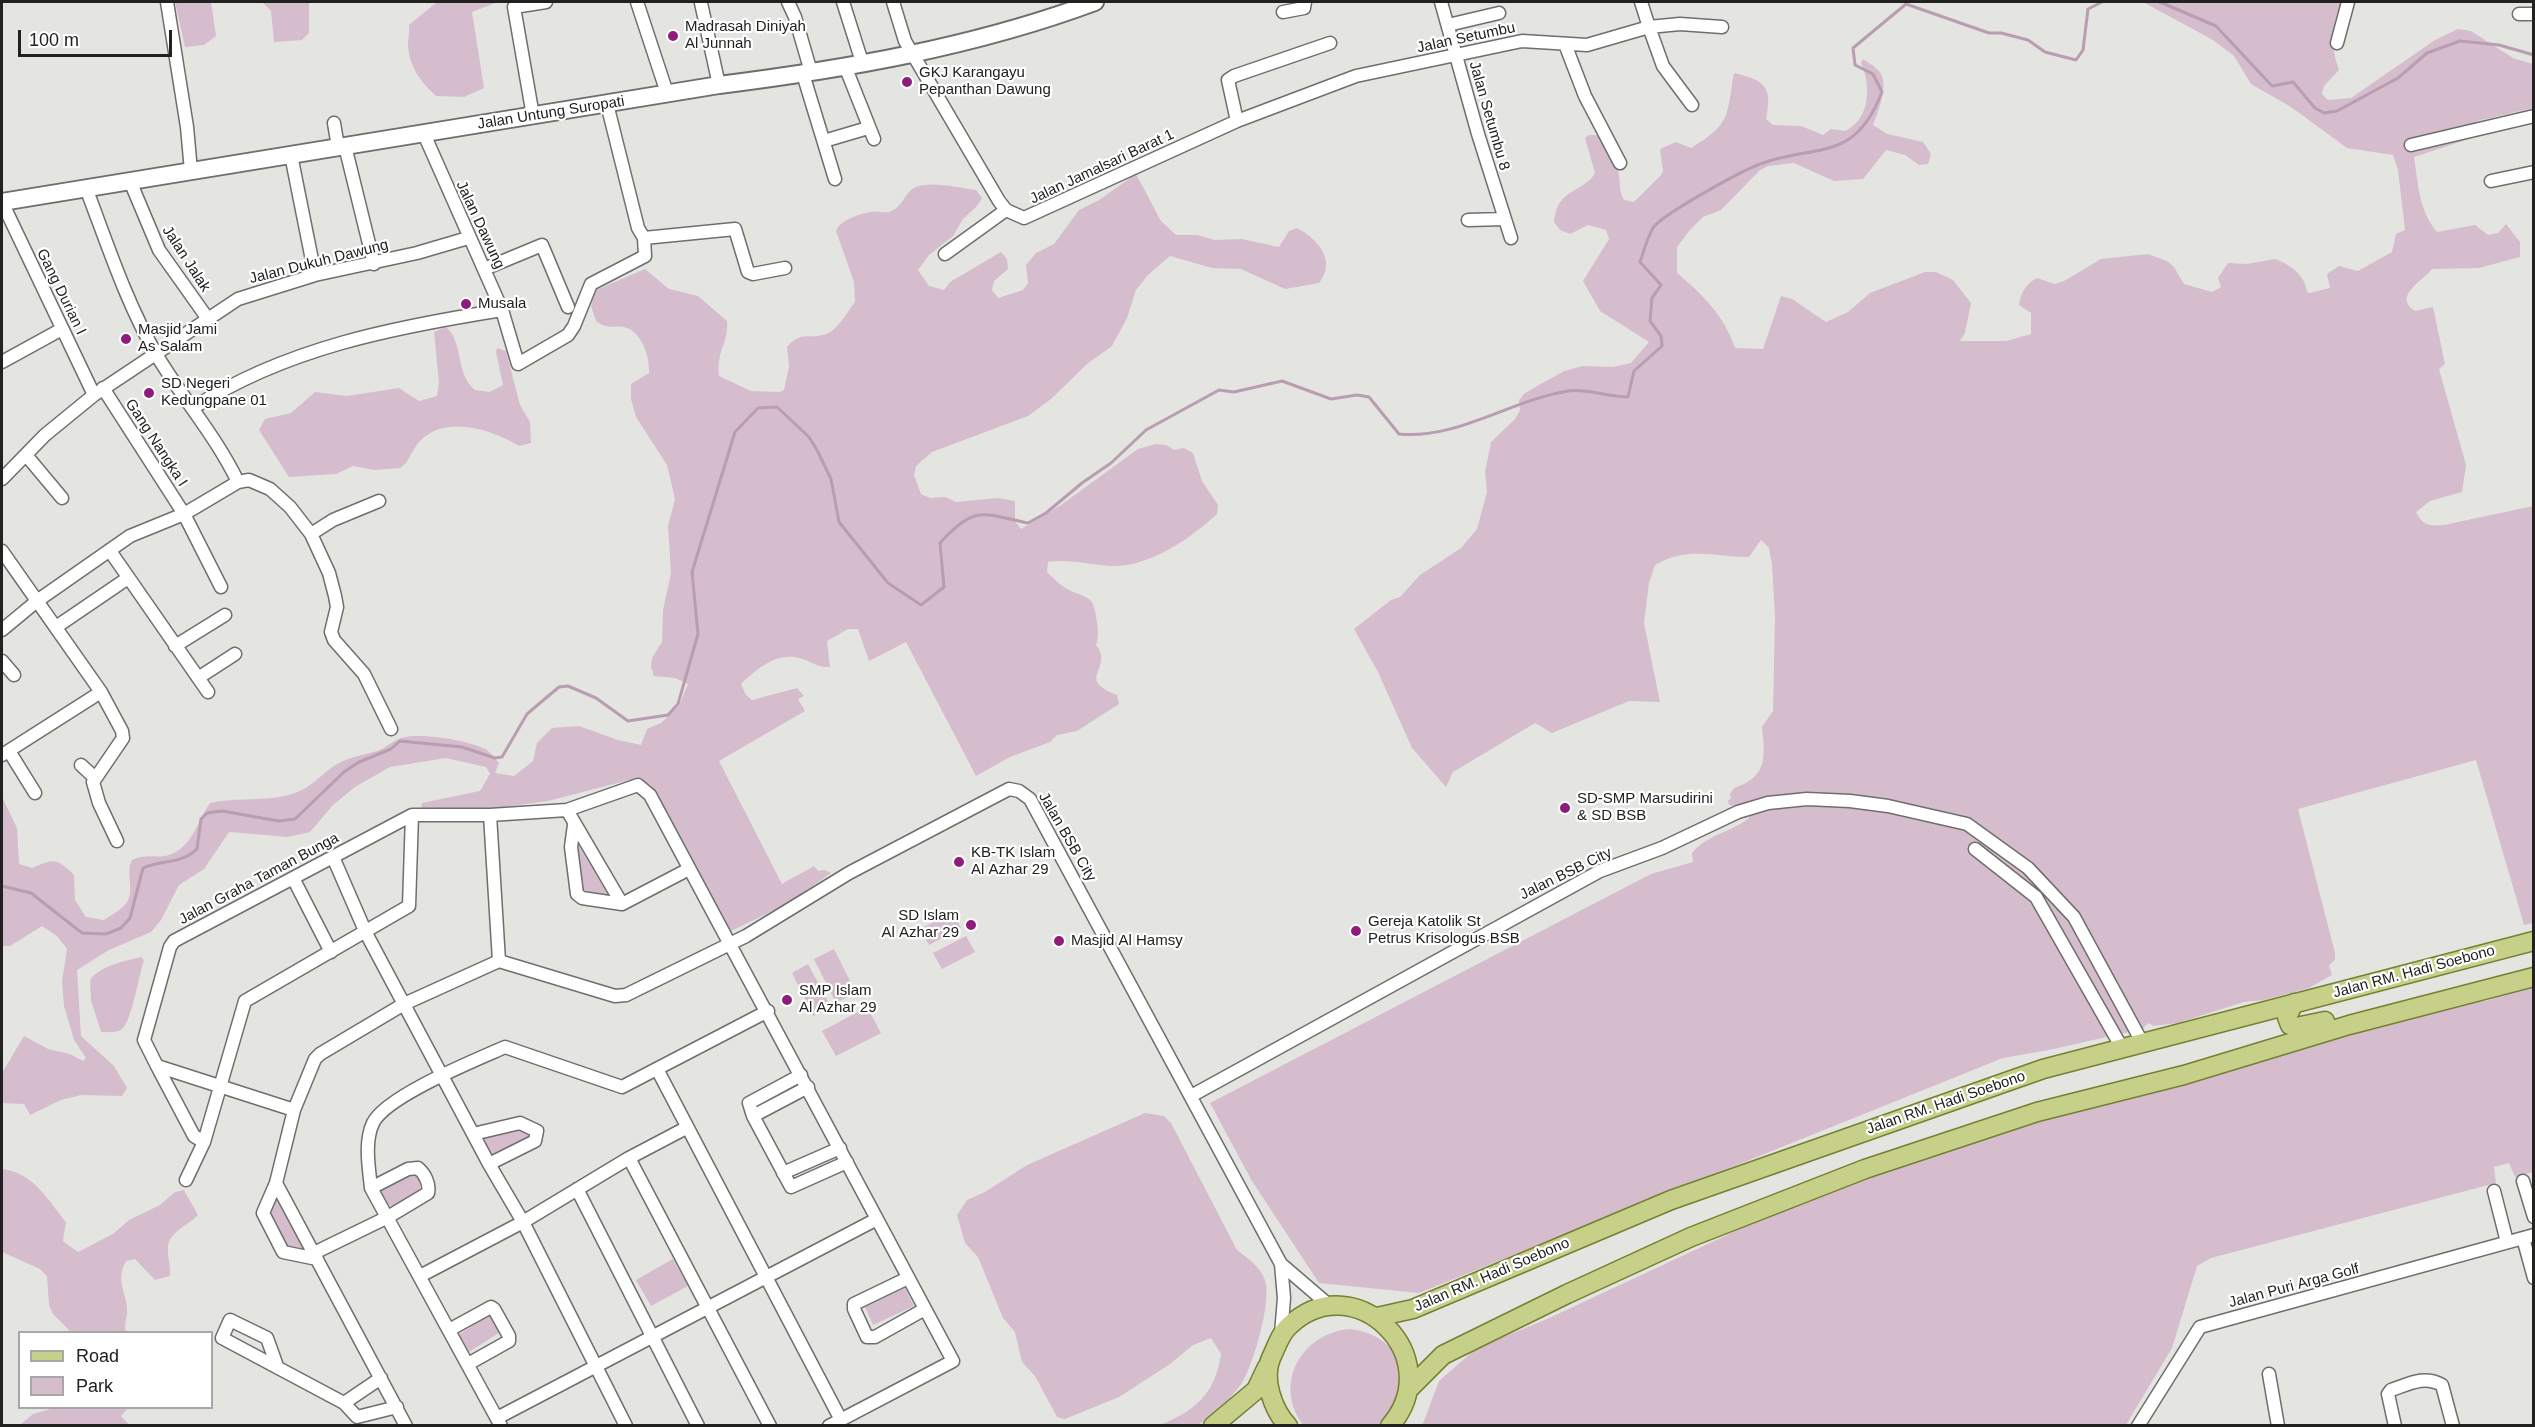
<!DOCTYPE html>
<style>
body{margin:0}
#map{position:relative;width:2535px;height:1427px;overflow:hidden;background:#e4e5e1;font-family:Helvetica,sans-serif}
canvas{display:block}
.frame{position:absolute;inset:0;border:3px solid #212220;pointer-events:none}
.legend{position:absolute;left:18px;top:1331px;width:195px;height:78px;box-sizing:border-box;background:#fff;border:2px solid #a6a7a6;margin:0;padding:8px 10px;list-style:none;font-size:18px;color:#212220}
.legend li{display:flex;align-items:center;gap:12px;height:30px}
.legend b{width:30px;border:2px solid #a6a7a6}
.scale{position:absolute;left:18px;top:30px;width:154px;height:27px;box-sizing:border-box;border:3px solid #212220;border-top:0;padding-left:8px;font-size:18px;line-height:21px;white-space:nowrap;color:#212220;-webkit-text-stroke:4px #fff;paint-order:stroke}
</style>
<div id="map">
<canvas width="2535" height="1427"></canvas>
<div class="frame"></div>
<ul class="legend">
<li><b style="height:8px;background:#c7d089"></b>Road</li>
<li><b style="height:16px;background:#d5bdce"></b>Park</li>
</ul>
<div class="scale">100 m</div>
</div>
<script>
const context = document.querySelector('canvas').getContext('2d');
context.lineJoin = 'round';
function fill(path, color) {
  context.fillStyle = color;
  context.fill(path, 'evenodd');
}
function strokePath(path, color, width, dash) {
  context.strokeStyle = color;
  context.lineWidth = width;
  context.lineCap = dash ? 'butt' : 'round';
  context.setLineDash(dash || []);
  context.stroke(path);
}
function write(font, color, halo, rows, align = 'center') {
  context.font = font + ' Helvetica,sans-serif';
  context.lineWidth = 4.5;
  context.setLineDash([]);
  context.textBaseline = 'middle';
  context.strokeStyle = halo;
  context.fillStyle = color;
  for (const [text, x, y, turn = 0] of rows) {
    context.save();
    context.translate(x, y);
    context.rotate((+turn || 0) * Math.PI / 180);
    context.textAlign = isNaN(turn) ? turn : align;
    if (halo) context.strokeText(text, 0, 0);
    context.fillText(text, 0, 0);
    context.restore();
  }
}
fill(new Path2D(`
 M175 2H211L216 36 204 45 185 47Z
 M262 2H309V33L302 40 274 42 271 11Z
 M437 2H498L472 12 484 88 464 97 436 96C421 82 409 67 408 45 408 38 410 32 409 25Z
 M2143 2H2341C2331 29 2330 42 2339 70L2324 86 2322 94 2328 100 2351 98 2435 40 2458 29 2471 31 2513 58 2533 64V108L2477 121 2474 124 2475 137 2414 157C2418 183 2419 211 2437 232L2475 225 2488 235 2498 233 2506 224 2520 242V257L2479 268 2432 269C2423 281 2392 296 2415 311L2433 307 2445 364 2439 369 2466 465 2462 492 2430 501 2416 512C2423 526 2429 526 2444 525L2533 506V923L2524 925 2476 760 2298 809 2335 953V959L2329 966 2332 975 2309 988 2264 1000 2244 1002 2178 1023 2153 1026 2149 1023 2142 1029 2049 1050 2003 1058 1419 1293 1319 1283 1252 1181 1210 1103 1651 874 1693 862 1692 853C1706 835 1732 832 1749 818V808L1729 805 1728 800 1731 799 1730 794 1734 788C1768 777 1765 757 1762 727L1773 711 1775 616 1772 565 1769 548 1761 540 1749 557C1714 557 1688 546 1655 565L1649 583 1644 623 1660 702 1629 701 1552 733 1535 723 1453 772 1446 787 1412 748 1378 672 1354 629 1391 600 1400 597 1420 575 1461 548 1477 529 1487 492 1485 472 1491 442 1515 419 1520 410 1519 400 1525 393 1564 371 1583 366 1613 367 1631 363 1649 342 1600 311 1583 281 1609 239 1606 230 1588 225 1570 234 1560 230 1554 222C1557 187 1583 194 1595 173L1585 138 1589 135H1598C1606 145 1616 158 1618 170 1621 182 1618 189 1624 200L1634 202 1661 175 1663 171 1660 149 1676 142 1691 148C1732 123 1726 117 1734 73 1765 80 1773 87 1766 119L1773 125 1801 126 1823 135 1831 129 1845 131C1871 119 1871 84 1861 63L1863 59C1869 63 1878 68 1881 74 1888 86 1878 113 1873 125L1887 134 1923 142 1931 154 1928 164 1919 165 1905 155 1886 150 1863 179 1834 181 1794 163 1768 166 1759 171 1721 210 1703 217 1689 231 1677 247V273C1703 295 1724 315 1735 348L1763 349 1781 296 1792 299 1826 322 1848 312 1870 293 1925 272H1936L1953 280 1971 303 1965 333 1960 341H2006L2031 334V313L2019 305C2021 292 2026 284 2037 278L2055 284 2064 281 2101 259 2148 254 2167 261 2174 267 2184 284 2212 292 2221 287 2218 278 2228 263 2247 264 2275 259C2291 265 2305 275 2307 292L2310 293 2330 288 2327 274 2339 266 2358 271 2392 252 2396 234 2405 230 2398 170 2393 155 2347 148 2291 107 2251 84 2234 56 2213 40Z
 M1136 174 1161 221 1176 235H1197L1215 240 1242 239 1279 247 1289 231 1297 228C1318 239 1337 261 1319 283L1285 289 1241 269 1212 268 1170 256 1148 275 1136 290 1127 318 1112 346 1087 364 1051 399 1028 416 932 452 916 466 914 475 921 494 930 498 945 497 956 502 998 498 1015 501V521L1021 529 1061 505 1138 449 1156 444 1166 445 1174 450 1184 448 1193 453 1202 481 1218 505 1217 514C1191 538 1152 565 1116 566 1096 566 1067 558 1048 562L1047 572C1053 578 1061 586 1069 590 1091 600 1093 595 1097 622 1098 631 1099 637 1096 645 1115 669 1074 678 1117 695L1119 704 1077 731 1057 735 1050 742 1010 757 976 776 906 642 869 661 858 629H848L827 641 830 667C816 668 807 658 794 657 774 654 754 671 741 684L746 695 752 700 797 688 804 696 798 699 805 711 719 761 782 884 814 866 818 871 825 870 831 873 787 904 731 931 651 785 629 780 548 801 475 811H429L421 807 422 803 480 791 490 774 486 767 446 758 390 767 355 787 333 805 310 832 288 837 229 832 204 869 179 885 161 920 151 932 109 950 77 970 81 1036 114 1066 127 1088 122 1096 81 1095 61 1100 30 1115 24 1104 2 1103V1073L24 1036 48 1049 70 1054 83 1061 86 1058 74 1040 64 1006 62 981 67 949 57 936 42 926 10 946H2V797L17 828 19 864 32 868C54 859 56 857 74 875L75 900 86 917 104 920C111 915 123 909 127 902 135 889 125 873 132 860 146 853 157 859 169 855 193 847 197 821 210 803 236 797 266 802 292 794 310 789 319 776 334 766 346 758 362 755 377 751 386 748 392 741 401 738 419 732 470 740 487 750 491 753 495 759 499 763L495 773 514 776 533 761 537 743 552 728 579 726 618 740 641 745 647 729 661 723 679 706 688 684 675 678 654 676 651 667 652 658 662 642 663 610 671 573 668 526 675 499 667 465 636 417 631 399V384L649 373C650 359 643 334 627 328 616 324 609 331 596 321L591 306 594 291 645 269 669 289 698 296 727 321C729 343 716 350 719 376L751 391 780 392 784 390 789 366 787 347C802 330 808 340 826 334 838 330 847 312 855 302L854 282 836 231C840 220 859 214 871 212 877 211 884 213 889 212 903 208 904 192 916 187 933 181 958 188 976 190L982 198 977 206 963 219 953 236 929 255 918 270 929 286 944 290 950 282 1001 252 1007 259 1008 269 994 281 992 290 998 298 1023 290 1028 283 1026 265 1036 253 1054 244 1079 210 1099 200Z
 M446 327C464 342 455 374 475 390L490 392 503 385 496 352 497 348 506 351 520 405 530 422 531 443 519 446C492 429 444 414 419 442 412 450 408 464 400 468L374 470 353 466 336 474 289 477 259 430 265 419 291 413 315 392 347 396 399 388 419 401 437 396 439 383 434 332Z
 M578 844 608 895 581 890Z
 M953 912 961 928 929 945 920 929Z
 M966 936 975 952 942 969 933 953Z
 M834 949 856 993 836 1003 814 959Z
 M141 957 144 960C139 974 132 1022 121 1030 115 1033 108 1032 101 1032L91 1000 90 980C101 965 125 961 141 957Z
 M808 964 831 1007 813 1016 792 973Z
 M2533 986V1172L2515 1177 2509 1163 2494 1167 2496 1183 2211 1258 2197 1266 2172 1348 2126 1425 1422 1426 1439 1381 1477 1348 1547 1319 1742 1228 1875 1175 2045 1118 2363 1030 2411 1019 2450 1006 2486 1001Z
 M867 1007 881 1033 836 1056 822 1031Z
 M1145 1113 1164 1116 1171 1123 1237 1250C1247 1258 1260 1266 1265 1280 1272 1300 1254 1362 1243 1381 1236 1393 1210 1420 1197 1425 1187 1427 1170 1426 1160 1425 1196 1410 1215 1394 1221 1354L1211 1338 1193 1345 1170 1364 1119 1397 1065 1419 1057 1417 1035 1376 1022 1362 1015 1332 1003 1318 978 1257 965 1243 957 1215 967 1200 985 1192 1027 1165Z
 M509 1127 530 1130 531 1137 492 1156 482 1138Z
 M2 1169C34 1173 47 1199 66 1222L63 1241 78 1252 113 1234 129 1220 160 1205 175 1192 184 1190 198 1215C188 1226 166 1232 168 1251 168 1260 171 1267 170 1276L155 1280 135 1259 126 1261C115 1281 126 1291 127 1309 128 1318 123 1323 126 1332H71L53 1314 49 1305 47 1276 40 1269 2 1252Z
 M413 1172 420 1180V1189L393 1208 383 1199 381 1189Z
 M278 1196 306 1249 285 1246 269 1213Z
 M673 1259 688 1286 651 1306 636 1280Z
 M905 1288 914 1306 873 1325 865 1307Z
 M491 1314 502 1331 469 1352 458 1335Z
 M1350 1329C1376 1332 1390 1344 1403 1365L1395 1425 1304 1426C1272 1385 1301 1333 1350 1329Z
 M54 1408H128L121 1416 129 1425H20L33 1414Z`), '#d5bdce');
strokePath(new Path2D(`
 M2160 2 2216 26 2272 86 2293 82 2315 108 2324 113 2337 111 2398 78 2427 53 2460 41 2499 45 2534 55
 M2 886 31 893 82 933 106 934 121 928 130 918 143 868C161 860 182 864 197 849L201 819 207 813 222 811 279 821 295 819 344 772 359 762 391 749 400 741 462 747 495 758 502 757 527 714 559 687 568 686 596 698 628 721 668 715 678 704 698 634 692 572 735 432 758 408 777 407 809 437 817 450 831 479 839 522 888 583 921 605 944 587 940 543C975 505 981 513 1028 523L1046 513 1082 483 1111 463 1146 430 1219 390 1234 392 1282 381 1331 399 1357 395 1369 397 1399 434C1456 440 1511 400 1568 391 1584 388 1610 397 1628 397L1634 371 1662 346 1661 336 1650 321 1652 298 1661 285 1640 262C1644 251 1647 238 1653 228 1661 215 1743 170 1760 164 1817 143 1854 164 1882 92L1873 74 1855 65 1853 48 1906 4 1989 33H2001L2028 40 2045 52 2076 60 2083 50 2088 9 2102 2`), '#b99db1', 3);
const street = new Path2D(`
 M167 2 187 127 191 171
 M637 2 667 93
 M788 2 795 17 811 72
 M843 2 862 62
 M893 2 905 41 999 201 1006 210 1024 218 1237 121 1356 76 1522 41 1587 45 1649 27 1663 66 1692 105
 M1441 2 1478 134 1511 238
 M1641 2 1649 27 1680 24 1722 27
 M701 3 719 85
 M1283 12 1304 8 1305 2
 M2519 14H2534
 M1448 25 1499 13
 M2337 43 2348 2
 M1565 44 1585 96 1620 163
 M845 66 874 139
 M803 74 835 179
 M607 104 638 228 644 238 735 229 748 272 753 274 785 268
 M533 116 514 7 546 2
 M1237 121 1228 80 1234 76 1330 43
 M334 123 338 147
 M424 134 502 310 518 364 568 335 574 326 591 284 645 256 644 238
 M824 141 868 128
 M2411 145 2534 116
 M345 146 374 264
 M291 155 315 275
 M130 181 159 250 208 319
 M2491 181 2534 172
 M86 188C107 243 126 302 156 354 182 398 216 436 238 482
 M2 202 94 395
 M1468 220 1505 219
 M945 254 1006 210
 M484 269 542 245 568 307
 M2 362 62 329
 M103 388 184 514 221 587
 M193 408C285 348 395 327 502 310
 M26 455 62 498
 M2 479 45 435 94 395 238 299 315 275 417 253 468 238
 M311 534 329 573 335 596 337 607 331 632 334 640 364 674 391 729
 M2 551 101 692 122 731 123 738 93 782 99 803 117 841
 M110 551 208 692
 M56 627 128 578
 M2 630 37 601 130 536 184 514 238 482 249 480 270 489 290 507 311 534 333 520 379 501
 M175 646 225 615
 M2 661 14 675
 M198 678 235 654
 M9 751 35 793
 M2 755 101 692
 M81 765 94 777
 M567 810 622 904 689 869
 M490 815 499 961
 M574 825 571 847 577 894 582 898 622 904
 M1975 849 2036 897 2122 1048
 M333 857 366 933 489 1164 523 1222 626 1426
 M293 878 331 952
 M157 1066 194 1136 204 1142 245 1001 409 906 412 815
 M657 1069 841 1420
 M801 1075 749 1103 753 1116 808 1087
 M1191 1096 1600 871 1662 848 1738 812 1768 803 1807 799 1850 801 1888 806 1967 824 2028 868 2074 917 2142 1042
 M294 1110 157 1066 144 1040 170 947 174 941 412 815H490L567 810 638 785 650 795 953 1361 829 1426
 M753 1116 791 1187 847 1162
 M473 1134 520 1123 537 1131 535 1141 489 1164
 M629 1158 770 1426
 M783 1173 840 1148
 M186 1180 204 1142
 M2523 1181 2534 1217
 M276 1183 406 1426
 M577 1189 698 1426
 M2494 1191 2507 1242
 M2523 1238 2534 1278
 M314 1253 388 1217 428 1193C430 1184 425 1174 418 1168L408 1169 371 1188
 M317 1259 283 1252 263 1213 276 1183 294 1110 315 1059 320 1054 404 1004 499 961 615 996 626 995 746 936 849 873 1009 789 1019 791 1030 799 1281 1264 1284 1298 1281 1334
 M1281 1264 1330 1306
 M422 1275 523 1222 629 1158 686 1128
 M908 1278 854 1304V1309L867 1337H875L925 1309
 M449 1330 491 1307 494 1309 509 1336V1341L468 1364
 M277 1366 267 1338 230 1320 222 1338 344 1403 357 1417 397 1407
 M2269 1374 2278 1426
 M344 1403 381 1378
 M497 1418 877 1219
 M501 1426 371 1188C369 1168 364 1142 373 1123 386 1096 476 1060 505 1047L622 1087 768 1011
 M2138 1426 2200 1327 2534 1235
 M2395 1426 2388 1394 2391 1390C2409 1384 2424 1375 2442 1385L2453 1426`);
const secondary = new Path2D(`
 M2 202 719 85C846 69 974 47 1095 2`);
const primary = new Path2D(`
 M2294 1003 2287 1017 2290 1025 2296 1027 2325 1021
 M1377 1317 1413 1309 1671 1200 2043 1069 2534 941
 M1408 1390 1443 1355 1567 1294 1691 1237 1865 1169 2037 1112 2184 1075 2349 1025 2534 977
 M1213 1426 1256 1390 1267 1367
 M1288 1426C1273 1410 1262 1379 1271 1358 1276 1348 1280 1334 1289 1326 1353 1264 1450 1356 1390 1426`);
strokePath(street, '#6e6f6c', 15);
strokePath(secondary, '#6e6f6c', 20);
strokePath(primary, '#747f31', 21);
strokePath(street, '#fff', 12);
strokePath(secondary, '#fff', 16);
strokePath(primary, '#c7d089', 18);
for (const [x, y, r, color] of [
 [673,36,6,"#8e1c7d"],
 [907,82,6,"#8e1c7d"],
 [466,304,6,"#8e1c7d"],
 [126,339,6,"#8e1c7d"],
 [149,393,6,"#8e1c7d"],
 [1565,808,6,"#8e1c7d"],
 [959,862,6,"#8e1c7d"],
 [971,925,6,"#8e1c7d"],
 [1356,931,6,"#8e1c7d"],
 [1059,941,6,"#8e1c7d"],
 [787,1000,6,"#8e1c7d"]
]) {
  const dot = new Path2D();
  dot.arc(x, y, r, 0, 2 * Math.PI);
  context.fillStyle = color;
  context.fill(dot);
  strokePath(dot, '#fff', 2);
}
write('15px', '#212220', '#fff', [
 ["Madrasah Diniyah",685,27],
 ["Al Junnah",685,44],
 ["GKJ Karangayu",919,73],
 ["Pepanthan Dawung",919,90],
 ["Musala",478,304],
 ["Masjid Jami",138,330],
 ["As Salam",138,347],
 ["SD Negeri",161,384],
 ["Kedungpane 01",161,401],
 ["SD-SMP Marsudirini",1577,799],
 ["& SD BSB",1577,816],
 ["KB-TK Islam",971,853],
 ["Al Azhar 29",971,870],
 ["SD Islam",959,916,"right"],
 ["Al Azhar 29",959,933,"right"],
 ["Gereja Katolik St",1368,922],
 ["Petrus Krisologus BSB",1368,939],
 ["Masjid Al Hamsy",1071,941],
 ["SMP Islam",799,991],
 ["Al Azhar 29",799,1008]
], 'left');
write('15px', '#212220', '#fff', [
 ["Jalan Setumbu",1466,38,-12],
 ["Jalan Untung Suropati",551,113,-9],
 ["Jalan Setumbu 8",1489,116,74],
 ["Jalan Jamalsari Barat 1",1102,167,-25],
 ["Jalan Dawung",480,225,65],
 ["Jalan Jalak",186,259,57],
 ["Jalan Dukuh Dawung",319,262,-14],
 ["Gang Durian I",61,292,64],
 ["Gang Nangka I",156,443,57],
 ["Jalan BSB City",1067,837,60],
 ["Jalan BSB City",1566,874,-26],
 ["Jalan Graha Taman Bunga",259,879,-28],
 ["Jalan RM. Hadi Soebono",2414,972,-15],
 ["Jalan RM. Hadi Soebono",1946,1103,-19],
 ["Jalan RM. Hadi Soebono",1492,1275,-23],
 ["Jalan Puri Arga Golf",2294,1286,-15]
]);
</script>
